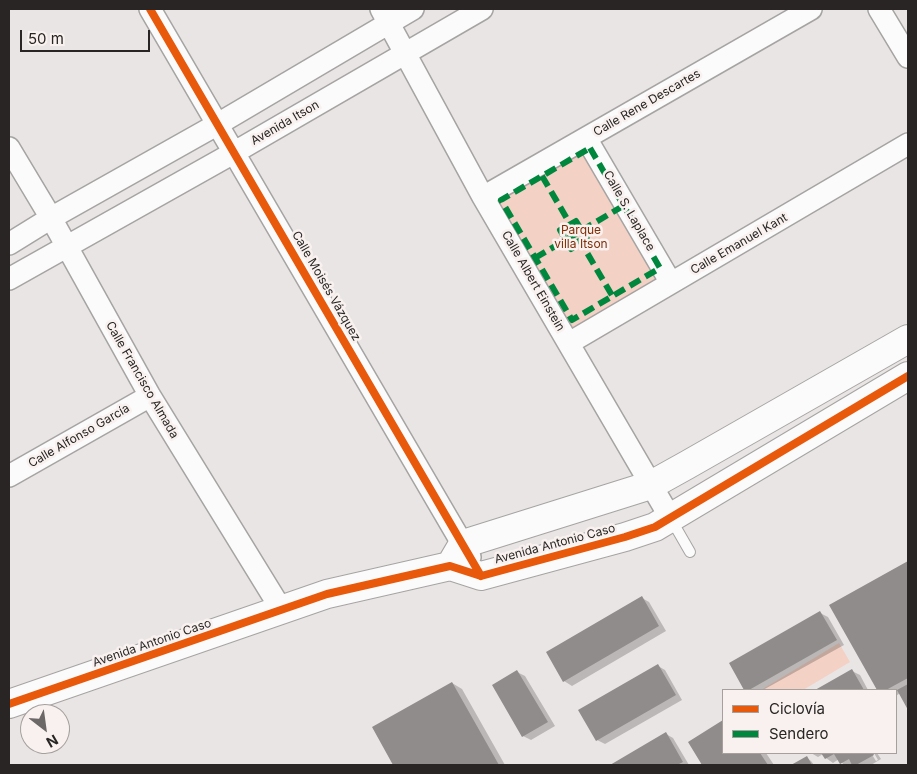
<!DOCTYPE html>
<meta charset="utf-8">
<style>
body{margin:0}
#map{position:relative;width:917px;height:774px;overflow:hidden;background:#e9e5e4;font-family:Inter,sans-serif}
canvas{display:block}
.frame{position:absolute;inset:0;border:10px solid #282524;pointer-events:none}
.legend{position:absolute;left:722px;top:689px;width:175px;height:65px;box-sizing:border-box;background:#f8f1ef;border:1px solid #a59f9e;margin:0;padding:6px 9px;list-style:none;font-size:15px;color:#282524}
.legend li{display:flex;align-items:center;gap:10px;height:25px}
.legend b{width:25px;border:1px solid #a59f9e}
.north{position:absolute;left:20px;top:704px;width:50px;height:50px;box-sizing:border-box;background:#f8f1ef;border:1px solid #a59f9e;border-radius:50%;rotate:150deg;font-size:14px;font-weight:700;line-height:20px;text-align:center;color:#282524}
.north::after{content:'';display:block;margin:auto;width:18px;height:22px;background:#6c6867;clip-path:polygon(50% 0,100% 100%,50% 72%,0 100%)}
.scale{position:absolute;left:20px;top:30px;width:130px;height:22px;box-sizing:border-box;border:2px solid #282524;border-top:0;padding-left:6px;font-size:15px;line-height:18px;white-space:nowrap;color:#282524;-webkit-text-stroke:4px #f8f1ef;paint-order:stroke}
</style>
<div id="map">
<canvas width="917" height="774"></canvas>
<div class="frame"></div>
<ul class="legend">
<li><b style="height:6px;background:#e8590c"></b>Ciclovía</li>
<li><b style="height:6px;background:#00873e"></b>Sendero</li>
</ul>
<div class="north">N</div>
<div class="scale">50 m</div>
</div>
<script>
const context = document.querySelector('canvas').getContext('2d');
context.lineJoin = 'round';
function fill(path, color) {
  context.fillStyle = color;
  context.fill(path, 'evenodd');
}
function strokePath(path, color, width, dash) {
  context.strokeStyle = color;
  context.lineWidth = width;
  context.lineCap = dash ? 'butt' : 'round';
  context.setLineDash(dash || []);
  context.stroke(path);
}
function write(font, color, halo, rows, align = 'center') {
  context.font = font + ' Inter,sans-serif';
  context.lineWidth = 5;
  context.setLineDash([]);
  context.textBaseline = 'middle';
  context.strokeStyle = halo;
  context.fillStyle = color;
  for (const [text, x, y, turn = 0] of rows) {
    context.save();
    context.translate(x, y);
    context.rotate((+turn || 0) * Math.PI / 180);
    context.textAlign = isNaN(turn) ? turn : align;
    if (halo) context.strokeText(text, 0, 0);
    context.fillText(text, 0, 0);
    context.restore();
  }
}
fill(new Path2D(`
 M592 143 668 274 571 330 495 199Z
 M839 643 850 662 803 690H761Z`), '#f3d1c5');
fill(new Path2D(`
 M908 563V708L900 693 896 696V690H878L831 606Z
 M642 598 649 602 666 631 572 686 564 681 548 653Z
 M820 613 828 617 844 645 763 690H746L731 664Z
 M658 666 665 670 682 700 605 744 597 740Z
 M852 671 860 675 868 690H817Z
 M517 672 525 676 555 726 531 740 523 736Z
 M452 683 462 689 505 765H395L373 728Z
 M723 721V753H766L774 765H704L690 742Z
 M666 734 673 738 689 765H612Z
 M811 753H871L876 761 878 760 874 753H877L881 759 871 765H844L839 759 833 763 826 758 823 754 818 757Z
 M807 758 811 761 814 765H794Z`), '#0003');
fill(new Path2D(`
 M908 561V678L886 690H877L829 605Z
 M642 596 659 626 563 682 546 652Z
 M820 611 837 640 749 690H744L729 663Z
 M658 664 676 695 596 741 578 710Z
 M852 669 864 690H815Z
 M517 670 548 722 522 737 492 685Z
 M452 682 499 765H393L372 727Z
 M908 684V710L897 690Z
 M723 720V753H760L768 765H702L688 742Z
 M666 732 683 762 677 765H610Z
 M821 753H873L874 755 856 765H852L849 759 840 764 834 754 825 759Z
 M807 756 812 765H791Z`), '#8f8c8b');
const lane = new Path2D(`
 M671 519 690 552`);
const street = new Path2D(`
 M150 9 470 557
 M381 9 483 197 671 519
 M879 9 908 57
 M586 138 671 283
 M9 148 51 218 150 396 281 609
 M483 197 811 9
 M9 244 51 218 218 124 413 9
 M9 279 235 152 482 9
 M569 343 908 144
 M9 476 150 396`);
const secondary = new Path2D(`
 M450 566 463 544 651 485 687 465 908 339
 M9 704 327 594 450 566 481 576 625 537 655 527 908 376`);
strokePath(lane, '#a6a4a3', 12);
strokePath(street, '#a6a4a3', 24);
strokePath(secondary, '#a6a4a3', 30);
strokePath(lane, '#fcfbfb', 10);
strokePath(street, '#fcfbfb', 21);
strokePath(secondary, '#fcfbfb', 28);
strokePath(new Path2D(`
 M590 148 660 268 572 320 501 200Z
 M542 176 613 297
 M576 221 587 239 571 249 560 230Z
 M535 258 623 206`), '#00873e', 6, [12, 6]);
strokePath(new Path2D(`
 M150 9 481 576
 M9 704 327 594 450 566 481 576 625 537 655 527 908 376`), '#e8590c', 8);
write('12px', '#282524', '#f8f1ef', [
 ["Calle Rene Descartes",647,103,-30],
 ["Avenida Itson",285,123,-30],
 ["Calle S. Laplace",629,211,60],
 ["Calle Emanuel Kant",739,244,-30],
 ["Calle Albert Einstein",533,281,60],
 ["Calle Moisés Vázquez",326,286,60],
 ["Calle Francisco Almada",142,380,60],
 ["Calle Alfonso García",79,436,-30],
 ["Avenida Antonio Caso",555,544,-15],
 ["Avenida Antonio Caso",152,643,-19]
]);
write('12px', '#822d04', '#f8f1ef', [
 ["Parque",581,230],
 ["villa Itson",581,244]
]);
</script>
